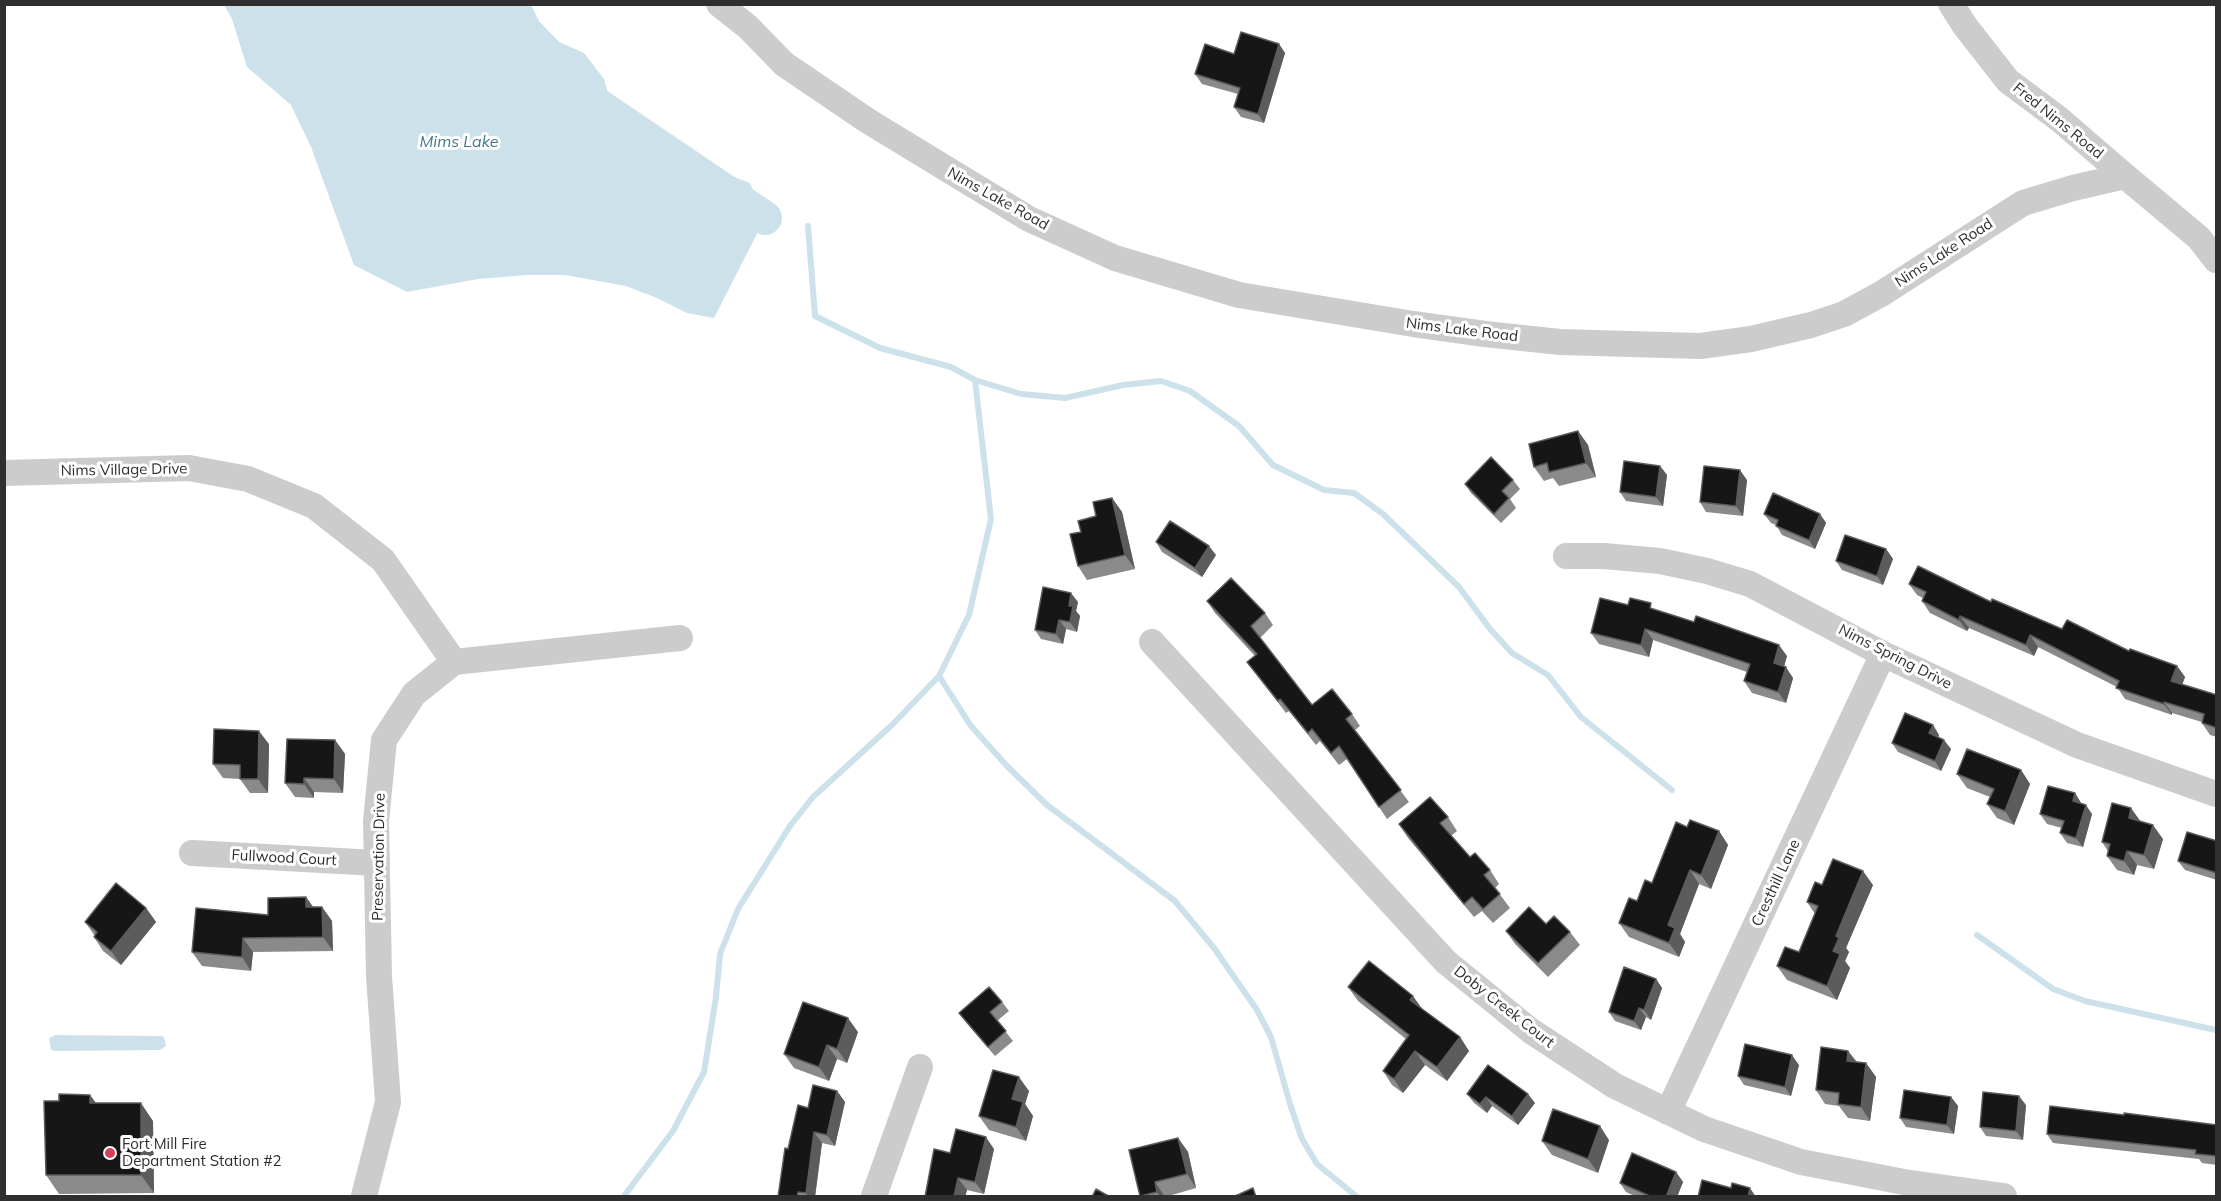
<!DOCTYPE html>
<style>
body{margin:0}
#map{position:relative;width:2221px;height:1201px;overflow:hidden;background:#fff;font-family:Mulish,sans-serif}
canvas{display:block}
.frame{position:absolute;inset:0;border:6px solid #2f2f2f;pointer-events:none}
</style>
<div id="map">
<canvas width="2221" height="1201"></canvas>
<div class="frame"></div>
</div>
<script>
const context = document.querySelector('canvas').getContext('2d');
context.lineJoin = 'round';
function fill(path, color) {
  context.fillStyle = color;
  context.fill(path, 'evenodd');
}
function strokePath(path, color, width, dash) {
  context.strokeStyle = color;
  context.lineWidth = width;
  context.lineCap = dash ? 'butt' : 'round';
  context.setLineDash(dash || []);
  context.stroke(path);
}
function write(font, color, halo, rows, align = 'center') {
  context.font = font + ' Mulish,sans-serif';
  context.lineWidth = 6;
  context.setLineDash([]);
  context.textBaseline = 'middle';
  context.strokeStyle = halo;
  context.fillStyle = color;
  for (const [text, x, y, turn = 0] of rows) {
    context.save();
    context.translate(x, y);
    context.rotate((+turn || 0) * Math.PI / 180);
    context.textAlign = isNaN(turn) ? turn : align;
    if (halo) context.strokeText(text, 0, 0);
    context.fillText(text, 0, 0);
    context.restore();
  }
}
fill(new Path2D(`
 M224 5H531L539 21 559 42 584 53 604 79 612 107 641 142 750 183 765 218 714 318 687 313 657 298 626 286 565 275H528L478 279 407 292 354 265 311 147 291 105 247 67 232 19Z
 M55 1035 161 1036 164 1037 166 1046 160 1050 56 1051 51 1050 49 1038Z`), '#cce1e9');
strokePath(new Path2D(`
 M808 226 815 316 880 348 951 367 975 380 1021 394 1065 398 1123 385 1161 381 1190 391 1239 426 1273 465 1324 490 1354 493 1383 514 1459 587 1490 629 1512 653 1548 675 1581 717 1672 790
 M939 676 971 726 1007 766 1047 805 1175 901 1214 948 1257 1010 1271 1037 1290 1104 1302 1139 1317 1164 1356 1196
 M1977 935 2053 989 2085 1001 2216 1030
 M624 1196 673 1131 704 1072 716 997 720 954 738 909 790 826 813 797 893 724 939 676 969 615 991 519 975 380`), '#cce1e9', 6);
strokePath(new Path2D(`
 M586 97 765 218`), '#cce1e9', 34);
strokePath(new Path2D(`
 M719 4 748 27 784 64 868 121 1029 219 1115 258 1239 295 1413 324 1485 334 1560 342 1700 346 1751 339 1811 325 1844 314 1881 294 2023 203 2073 188 2125 176 2199 238 2216 260
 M1951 4 1965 26 2008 81 2059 119 2125 176
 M4 473 189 468 248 479 314 506 383 560 454 662
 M1566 556H1604L1660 561 1707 571 1750 584 1883 654 2077 745 2216 794
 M1152 642 1446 962 1531 1031 1615 1086 1704 1129 1801 1162 1904 1182 2004 1196
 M192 853 377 863
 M1668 1112 1883 654
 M364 1196 388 1102 379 976 376 821 384 740 414 694 454 662 680 638
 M874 1196 920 1067`), '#ccc', 26);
fill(new Path2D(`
 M1279 44 1285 53 1264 123 1241 117 1234 107 1238 94 1202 84 1195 74Z
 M1578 431 1588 445 1596 477 1559 486 1553 478 1544 481 1534 467Z
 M1660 466 1667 475 1663 506 1626 501 1620 492Z
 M1513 480 1520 489 1510 499 1516 508 1501 523 1471 493 1465 484Z
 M1747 480 1743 516 1706 512 1700 502Z
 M1112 498 1122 512 1135 569 1087 580 1078 566 1096 516Z
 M1764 514H1820L1826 523 1815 549 1782 535 1776 525 1771 523Z
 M1156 542 1216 555 1202 577 1162 552Z
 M1886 549 1893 559 1883 585 1842 570 1836 561Z
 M1909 584 1991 602 2062 629 2177 666 2185 677 2182 685 2217 695V737L2210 735 2202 723V722L2172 713V715L2125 699 2117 687 2038 647 2034 656 1969 628 1967 631 1930 613 1922 601 1923 598 1917 595Z
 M1207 601 1265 613 1273 625 1260 638 1312 705 1352 714 1360 726 1355 730 1409 802 1387 819 1347 759 1339 765 1320 741 1316 745 1289 711 1286 713 1247 662 1255 656 1215 613Z
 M1078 602 1076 611 1080 616 1077 632 1066 629 1063 644 1041 639 1035 630Z
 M1628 605 1655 610 1787 656 1784 666 1793 678 1786 703 1752 693 1744 681 1747 672 1653 640 1649 657 1599 644 1591 633Z
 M1933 725 1939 735 1938 737 1951 749 1941 771 1898 752 1892 743Z
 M335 740 345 754 343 793 314 792V798L295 797 285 783Z
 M269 744 268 793H250L240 779 223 778 213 764Z
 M2021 770 2030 784 2014 825 1997 818 1987 804 1990 797 1967 788 1957 774Z
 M2075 793 2081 803 2092 814 2083 847 2067 843 2060 833 2062 828 2047 824 2040 814Z
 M1448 817 1457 831 1451 836 1470 857 1490 870 1499 884 1495 888 1510 908 1493 923 1482 911 1474 917 1408 838 1399 824Z
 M2140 822 2163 839 2154 869 2137 865 2134 875 2117 870 2107 856 2108 851 2102 842Z
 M1687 827 1719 831 1728 845 1711 889 1699 884 1680 934 1685 942 1679 957 1629 937 1619 923 1652 883Z
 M2217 841V880L2185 870 2178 861Z
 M1822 885H1873L1846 948 1849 952 1845 961 1850 968 1837 1000 1787 980 1777 966 1799 952 1815 914 1807 902Z
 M306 897 313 907H322L332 921 333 951 253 952 251 971 202 966 192 952Z
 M146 908 156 922 121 965 103 951 94 937 95 936 85 922Z
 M1546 924 1570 932 1580 945 1548 977 1515 944 1506 931Z
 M1656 979 1662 988 1651 1020 1646 1017 1641 1030 1615 1021 1609 1012Z
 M1348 987 1423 1010 1460 1037 1469 1051 1447 1081 1425 1065 1403 1093 1392 1085 1383 1071 1406 1039 1358 1001Z
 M1002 1002 1009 1011 997 1021 1013 1041 995 1056 966 1022 959 1013Z
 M858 1032 847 1063 837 1059 829 1081 794 1068 784 1054Z
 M1848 1051 1857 1062 1866 1063 1876 1077 1870 1121 1848 1118 1839 1106 1825 1104 1816 1090Z
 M1799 1065 1791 1096 1744 1085 1738 1076Z
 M837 1091 845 1102 835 1146 822 1143 815 1197H778L788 1149 808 1108Z
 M1029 1091 1025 1104 1033 1116 1026 1141 989 1130 979 1116Z
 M1467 1094 1535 1103 1518 1125 1492 1106 1487 1113 1474 1103Z
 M90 1095 96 1103 153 1121 154 1193 59 1194 46 1175 59 1101Z
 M1951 1097 1958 1106 1954 1134 1906 1127 1900 1118Z
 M2026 1105 2023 1140 1986 1136 1980 1127Z
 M2217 1125V1165L2202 1163 2199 1159 2053 1143 2047 1134Z
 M1178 1138 1188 1152 1196 1188 1165 1197H1140Z
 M1609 1140 1598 1173 1552 1155 1542 1141Z
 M994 1149 984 1194 967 1190 965 1197H925L950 1153Z
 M1676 1172 1683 1182 1677 1197H1637L1626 1192 1620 1183Z`), '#8a8a8a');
fill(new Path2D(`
 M1279 44 1285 53 1264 123 1258 114Z
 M1578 431 1588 445 1596 477 1586 463Z
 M1660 466 1667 475 1663 506 1656 497Z
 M1740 470 1747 480 1743 516 1736 506Z
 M1112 498 1122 512 1135 569 1125 555Z
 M1820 514 1826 523 1815 549 1809 540Z
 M1209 546 1216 555 1202 577 1195 568Z
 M1886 549 1893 559 1883 585 1877 576Z
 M1071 593 1078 602 1076 611 1080 616 1077 632 1070 622 1069 606Z
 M1960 616 1969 628 1967 631 1959 620Z
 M1059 620 1066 629 1063 644 1056 634Z
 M1645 629 1653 640 1649 657 1641 645Z
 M2030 635 2038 647 2034 656 2026 645Z
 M1779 645 1787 656 1782 674 1774 663Z
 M2177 666 2185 677 2179 693 2171 681Z
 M1786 667 1793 678 1786 703 1778 692Z
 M2164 702 2172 713V715L2164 704Z
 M1933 725 1939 735 1936 742 1929 733Z
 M259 731 269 744 268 793 258 779Z
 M335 740 345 754 343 793 334 779Z
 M1944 740 1951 749 1941 771 1935 761Z
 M2021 770 2030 784 2014 825 2005 811Z
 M304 778 314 792V798L304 784Z
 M2075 793 2081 803 2079 810 2073 801Z
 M2086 805 2092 814 2083 847 2076 838Z
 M2131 808 2141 822 2129 818Z
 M2153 825 2163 839 2154 869 2144 855Z
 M1719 831 1728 845 1711 889 1701 875Z
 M2127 851 2137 865 2134 875 2124 861Z
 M1690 870 1699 884 1680 934 1685 942 1679 957 1669 943 1668 925Z
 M1863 871 1873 885 1846 948 1849 952 1845 961 1850 968 1837 1000 1827 986 1836 936Z
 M306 897 316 911 306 907Z
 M322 907 332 921 333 951 323 937Z
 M146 908 156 922 121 965 111 951Z
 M243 938 253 952 251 971 242 957Z
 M1656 979 1662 988 1651 1020 1644 1010Z
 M1413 996 1423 1010 1410 1000Z
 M1639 1008 1646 1017 1641 1030 1634 1021Z
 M848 1018 858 1032 847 1063 837 1049Z
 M1460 1037 1469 1051 1447 1081 1437 1067Z
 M827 1045 837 1059 829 1081 819 1067Z
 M1415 1051 1425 1065 1403 1093 1394 1079Z
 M1848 1051 1858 1064 1847 1061Z
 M1792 1055 1799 1065 1791 1096 1785 1087Z
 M1866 1063 1876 1077 1870 1121 1861 1107Z
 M1019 1077 1029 1091 1025 1104 1033 1116 1026 1141 1016 1127 1012 1099Z
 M837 1091 845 1102 835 1146 827 1135Z
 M1528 1094 1535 1103 1518 1125 1512 1116Z
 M90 1095 103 1113 90 1103Z
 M2019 1096 2026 1105 2023 1140 2016 1131Z
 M1486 1097 1492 1106 1487 1113 1480 1104Z
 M1951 1097 1958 1106 1954 1134 1947 1125Z
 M141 1103 153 1121 154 1193 141 1175Z
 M1600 1126 1609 1140 1598 1173 1588 1159Z
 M814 1132 822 1143 815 1197H808L806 1193Z
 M986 1137 994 1149 984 1194 975 1182Z
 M1178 1138 1188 1152 1196 1188 1187 1174Z
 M1676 1172 1683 1182 1677 1197H1666Z
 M958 1178 967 1190 965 1197H954Z
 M1155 1182 1165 1197H1160L1157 1192Z
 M1750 1188 1756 1197H1748Z`), '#5c5c5c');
const building = new Path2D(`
 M1241 32 1279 44 1258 114 1234 107 1240 88 1195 74 1205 44 1234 54Z
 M1578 431 1586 463 1549 472 1547 463 1534 467 1529 444Z
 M1491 457 1513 480 1502 491 1509 498 1494 514 1465 484Z
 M1624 461 1660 466 1656 497 1620 492Z
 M1704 466 1740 470 1736 506 1700 502Z
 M1773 493 1820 514 1809 540 1776 526 1778 520 1764 514Z
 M1112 498 1125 555 1078 566 1070 534 1081 532 1078 521 1096 516 1093 502Z
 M1170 521 1209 546 1195 568 1156 542Z
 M1845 535 1886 549 1877 576 1836 561Z
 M1918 566 1991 602 1992 599 2062 629 2067 620 2129 651 2130 649 2177 666 2171 681 2217 695V728L2202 723 2204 714 2164 702V704L2116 688 2119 681 2030 635 2026 645 1960 616 1959 620 1922 601 1926 592 1909 584Z
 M1231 578 1265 613 1251 626 1312 705 1332 689 1352 714 1346 719 1401 790 1379 807 1339 746 1331 753 1312 729 1308 733 1280 699 1278 701 1247 662 1257 654 1207 601Z
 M1043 587 1071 593 1069 606H1073L1070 622 1059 620 1056 634 1035 630Z
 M1600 598 1628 605 1630 598 1651 603 1650 608 1694 622 1696 616 1779 645 1774 663 1786 667 1778 692 1744 681 1750 664 1645 629 1641 645 1591 633Z
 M1905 713 1933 725 1929 733 1944 740 1935 761 1892 743Z
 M214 729 259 731 258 779H240V765L213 764Z
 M287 739 335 740 334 779 304 778V784L285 783Z
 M1967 749 2021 770 2005 811 1987 804 1994 789 1957 774Z
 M2048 786 2075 793 2073 801 2086 805 2076 838 2060 833 2064 821 2040 814Z
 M1430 797 1448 817 1440 823 1470 857 1475 853 1490 870 1484 875 1500 894 1483 909 1472 897 1464 904 1399 824Z
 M2112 803 2131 808 2129 818 2153 825 2144 855 2127 851 2124 861 2107 856 2110 844 2102 842Z
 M1690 820 1719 831 1701 875 1690 870 1668 925 1675 928 1669 943 1619 923 1629 898 1637 901 1645 880 1652 883 1676 822 1687 827Z
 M2187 832 2217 841V873L2178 861Z
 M1833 859 1863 871 1836 936 1839 938 1833 951 1840 954 1827 986 1777 966 1785 947 1799 952 1818 906 1807 902 1815 882 1822 885Z
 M116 883 146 908 111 951 94 937 97 932 85 922Z
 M306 897V907H322L323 937 243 938 242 957 192 952 196 908 268 915V898Z
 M1529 907 1546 924 1554 916 1570 932 1538 963 1506 931Z
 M1369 961 1413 996 1410 1000 1460 1037 1437 1067 1415 1051 1394 1079 1383 1071 1409 1035 1348 987Z
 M1624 967 1656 979 1644 1010 1639 1008 1634 1021 1609 1012Z
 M989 987 1002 1002 990 1012 1006 1031 988 1047 959 1013Z
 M803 1002 848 1018 837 1049 827 1045 819 1067 784 1054Z
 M1745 1044 1792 1055 1785 1087 1738 1076Z
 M1821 1047 1848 1051 1847 1061 1866 1063 1861 1107 1838 1104 1839 1093 1816 1090Z
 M1488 1065 1528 1094 1512 1116 1486 1097 1480 1104 1467 1094Z
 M993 1070 1019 1077 1012 1099 1023 1102 1016 1127 979 1116Z
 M813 1085 837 1091 827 1135 814 1132 806 1193 798 1192 797 1197H778L785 1148 788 1149 798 1105 808 1108Z
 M1904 1090 1951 1097 1947 1125 1900 1118Z
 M1983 1092 2019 1096 2016 1131 1980 1127Z
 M59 1094 90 1095V1103H141V1175H46L44 1101H59Z
 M2050 1106 2124 1115V1113L2217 1125V1156L2195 1154 2196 1150 2047 1134Z
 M1553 1109 1600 1126 1588 1159 1542 1141Z
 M956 1129 986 1137 975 1182 958 1178 954 1197H925L934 1149 950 1153Z
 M1178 1138 1187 1174 1155 1182 1157 1192 1140 1196 1129 1150Z
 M1632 1153 1676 1172 1666 1197H1652L1620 1183Z
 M1702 1180 1731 1188 1732 1183 1750 1188 1748 1197H1698Z
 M1253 1188 1256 1197H1233Z
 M1096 1189 1110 1197H1092Z`);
fill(building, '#161616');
strokePath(building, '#5c5c5c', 1.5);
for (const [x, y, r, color] of [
 [110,1153,6,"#d6405c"]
]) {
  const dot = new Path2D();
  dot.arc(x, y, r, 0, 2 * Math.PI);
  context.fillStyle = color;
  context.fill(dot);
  strokePath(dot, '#fff', 2);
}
write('15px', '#2f2f2f', '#fff', [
 ["Fred Nims Road",2058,121,39],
 ["Nims Lake Road",998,199,29],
 ["Nims Lake Road",1944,253,-33],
 ["Nims Lake Road",1462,330,7],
 ["Nims Village Drive",124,470,-1],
 ["Nims Spring Drive",1895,657,27],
 ["Preservation Drive",379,857,-89],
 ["Fullwood Court",284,858,3],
 ["Cresthill Lane",1776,883,-65],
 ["Doby Creek Court",1504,1007,38]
]);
write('15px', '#2f2f2f', '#fff', [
 ["Fort Mill Fire",122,1144],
 ["Department Station #2",122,1161]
], 'left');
write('italic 16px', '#43778a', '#fff', [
 ["Mims Lake",459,142]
]);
</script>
